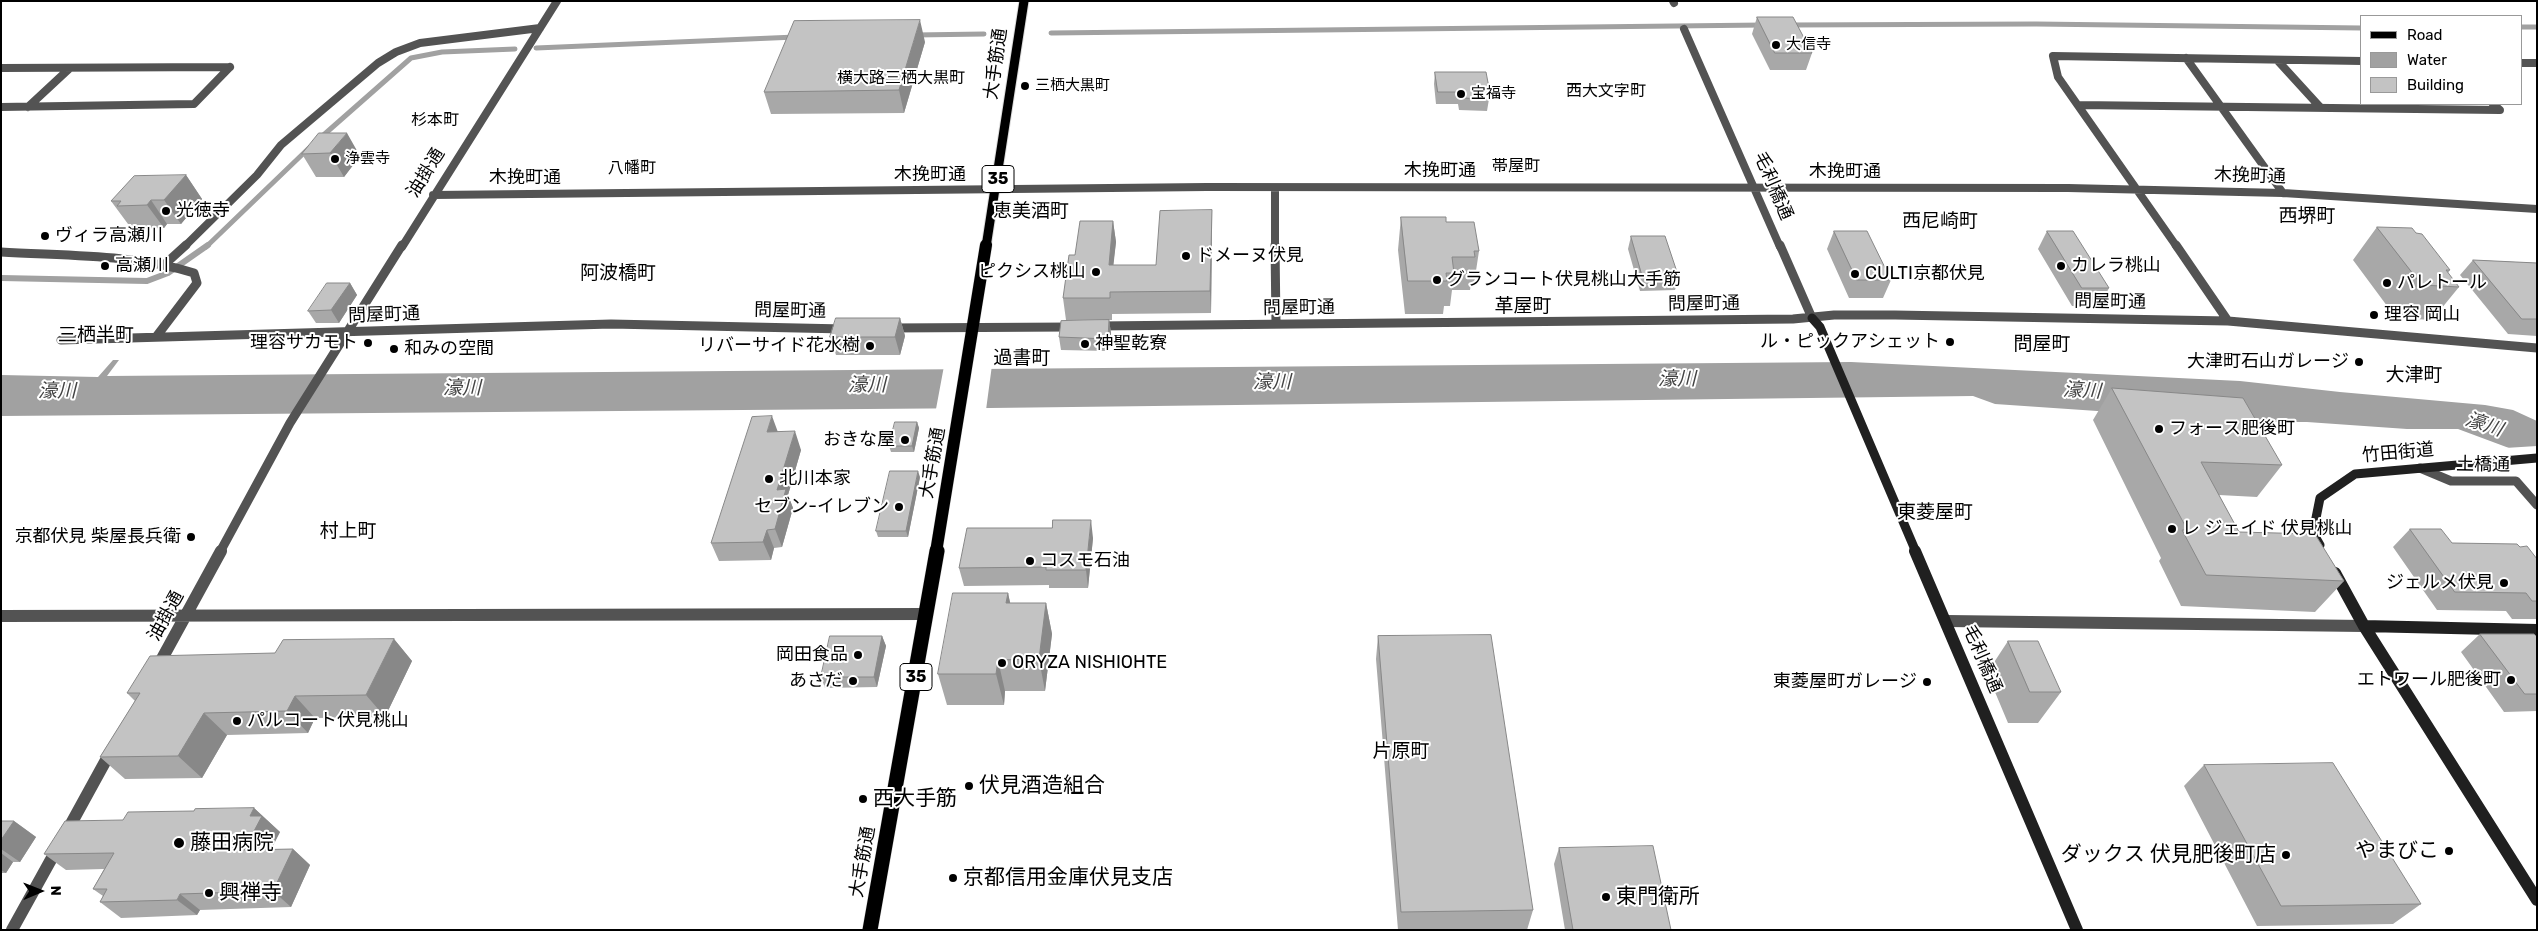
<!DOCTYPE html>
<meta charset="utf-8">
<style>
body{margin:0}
#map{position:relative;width:2538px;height:931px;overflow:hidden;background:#fff;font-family:Rubik,sans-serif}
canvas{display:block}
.frame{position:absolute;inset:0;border:2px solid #000;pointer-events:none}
.legend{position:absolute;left:2360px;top:15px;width:162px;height:90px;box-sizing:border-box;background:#fff;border:1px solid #999;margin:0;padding:6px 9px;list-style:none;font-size:15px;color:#000}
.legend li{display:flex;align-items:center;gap:10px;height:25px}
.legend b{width:25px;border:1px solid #999}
.north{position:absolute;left:15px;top:866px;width:50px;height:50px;-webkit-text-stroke:4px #fff;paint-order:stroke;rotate:89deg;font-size:14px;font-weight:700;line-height:20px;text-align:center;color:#000}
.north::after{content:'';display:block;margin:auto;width:18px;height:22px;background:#000;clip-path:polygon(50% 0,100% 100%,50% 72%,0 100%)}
</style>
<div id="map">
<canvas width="2538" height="931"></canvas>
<div class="frame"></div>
<ul class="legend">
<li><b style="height:6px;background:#000"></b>Road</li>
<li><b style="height:14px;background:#a1a1a1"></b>Water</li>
<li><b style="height:14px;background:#c3c3c3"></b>Building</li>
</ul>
<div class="north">N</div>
</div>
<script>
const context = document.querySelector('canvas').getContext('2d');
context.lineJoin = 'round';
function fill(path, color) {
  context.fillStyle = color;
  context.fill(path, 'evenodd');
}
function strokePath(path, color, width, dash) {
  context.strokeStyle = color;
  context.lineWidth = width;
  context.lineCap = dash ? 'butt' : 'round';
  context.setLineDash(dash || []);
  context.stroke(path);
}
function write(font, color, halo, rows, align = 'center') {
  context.font = font + ' Rubik,"Noto Sans JP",sans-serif';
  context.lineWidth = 4;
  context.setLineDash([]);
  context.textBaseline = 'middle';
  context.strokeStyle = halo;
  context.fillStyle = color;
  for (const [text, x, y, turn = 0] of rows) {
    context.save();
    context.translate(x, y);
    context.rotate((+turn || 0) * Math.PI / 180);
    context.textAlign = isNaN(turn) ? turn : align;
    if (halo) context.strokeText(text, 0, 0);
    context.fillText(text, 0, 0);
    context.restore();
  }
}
fill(new Path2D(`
 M113 360H119L107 376 1851 362 2240 381 2340 392 2485 405 2513 410 2537 421V465L2509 448 2458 429H2407L2307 422H2258L1995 404 1973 396 990 408 1 416V375L98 377Z`), '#a1a1a1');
fill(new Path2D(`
 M992 365 986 410 936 409 944 366Z
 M2537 446V468L2505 448Z`), '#fff');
strokePath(new Path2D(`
 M1790 25 2036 24 2362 28
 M2522 27H2537
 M1051 33 1764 25
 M915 35 984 34
 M536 48 796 37
 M319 139 411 58 442 52 515 49
 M206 247 309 148`), '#a1a1a1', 5);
strokePath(new Path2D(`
 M1 278 147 281 168 273 208 245`), '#a1a1a1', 6);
const primaryFar2 = new Path2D(`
 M986 247 1024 1`);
const primaryFar1 = new Path2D(`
 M936 552 986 245`);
const primary = new Path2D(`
 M870 930 937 551`);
strokePath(primaryFar2, '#dbdbdb', 11);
strokePath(primaryFar1, '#dbdbdb', 13);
strokePath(primary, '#dbdbdb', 16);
strokePath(new Path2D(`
 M1673 1 1674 3
 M1684 29 1780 247
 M2186 58 2283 193
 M2278 61 2320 107
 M2522 63H2537
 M1 68 230 67
 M2078 105 2500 110 2493 104
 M1 107 194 104 230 67
 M28 107 70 68
 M1275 188V247
 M433 195 1207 187 2068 188 2283 193 2537 209
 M184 247 257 175 281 145 378 63 396 52 420 43 540 28
 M402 247 557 1
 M2177 247 2058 77 2053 56 2362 61`), '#535353', 8);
strokePath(new Path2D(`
 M1275 245 1276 324
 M1780 245 1812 318
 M2176 245 2228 321
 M1 252C64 256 133 254 194 273L197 283 156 337
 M164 265 186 245
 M1097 326 1793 319 1834 315H1895L2228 321 2537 348
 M889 328 1072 327
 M61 340 611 324 845 329
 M2420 468 2451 481H2516L2537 505
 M220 552 290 423 402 245`), '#535353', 9);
strokePath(new Path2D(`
 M1 616 927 614
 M1947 621 2364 626
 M158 666 221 551
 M66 833 111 751
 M12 930 58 847`), '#535353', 12);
strokePath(new Path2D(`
 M1812 318 1820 327 1916 552
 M2320 545 2313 533 2320 498 2355 474 2537 458`), '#202020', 9);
strokePath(new Path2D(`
 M1915 551 2077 930
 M2335 573 2364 626 2537 900
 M2364 626 2537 630`), '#202020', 12);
strokePath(primaryFar2, '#000', 9);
strokePath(primaryFar1, '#000', 12);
strokePath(primary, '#000', 15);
fill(new Path2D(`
 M1757 17 1812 53 1806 70H1770L1752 34Z
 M925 42 904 113 771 114 764 92Z
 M1435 72 1490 93 1487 111 1459 110 1458 104H1436L1434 84Z
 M319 133 360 156 344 177H316L302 154Z
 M186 175 202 199 181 224H167L164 228 134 229 131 224H128L111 201Z
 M1212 210V232L1211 313 1112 314V320H1066L1063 298 1075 255 1113 221 1116 242 1113 265H1156Z
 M1401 217 1446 222 1479 251 1474 284H1471L1470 290H1452L1450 306H1444L1443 314H1405L1398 250Z
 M2377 227 2416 233 2450 270 2448 273 2459 287 2432 320 2396 318 2353 260Z
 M1834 231 1891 280 1883 298H1849L1827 249Z
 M2047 231 2109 288 2099 307 2072 306 2038 249Z
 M1631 236 1679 278 1675 290 1640 291 1628 249Z
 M2473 260 2536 263 2537 261V336L2508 334 2460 275Z
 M350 283 357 295 339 323H316L308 311Z
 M900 318 905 336 900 355H836L830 337Z
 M1109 320 1111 333 1109 351 1061 350 1059 337Z
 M2112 388 2282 465 2257 497 2219 495 2239 532 2344 581 2315 612 2181 606 2159 561 2161 558 2093 420Z
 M917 422 919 428 914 452H891L889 446Z
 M778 432 801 450 788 495 793 508 782 547 774 548 771 560 719 561 711 543Z
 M920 477 908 537H878L876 531Z
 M2410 529 2452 543 2520 547 2537 559V619H2512L2506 611 2437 610 2393 547Z
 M1093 538 1088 588H1049V585L964 586 959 568Z
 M1008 593 1010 603H1046L1052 634 1045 691H1005L1004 705H947L938 674Z
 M2480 634 2537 637V711L2504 712 2461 652Z
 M882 636 886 646 877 687 825 688 821 677Z
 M1378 636 1533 910 1527 930H1398L1376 659Z
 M394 639 412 661 385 717 315 718 308 733 227 735 202 778 125 779 100 757 135 701 127 693 275 653Z
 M2008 641 2061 692 2038 723H2008L1987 673Z
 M2204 765 2421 904 2393 924 2257 926 2184 786Z
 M254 808 280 832 271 850 293 849 310 865 291 907 200 910 197 915 121 918 100 902 103 896 93 889 104 869 66 870 44 854 123 820 194 811Z
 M1 821H14L36 837 20 862H13L6 873H1Z
 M1559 848 1671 930H1565L1554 864Z`), '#a8a8a8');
fill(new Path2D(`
 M920 20 925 42 904 113 899 90Z
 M347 133 360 156 344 177 330 153Z
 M186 175 202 199 181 224 164 200Z
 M151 200 167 224 164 228 147 205Z
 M1212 210V232L1211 313 1210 291Z
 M1113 221 1116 242 1111 287 1109 265Z
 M350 283 357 295 339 323 331 310Z
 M900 318 905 336 900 355 895 337Z
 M1109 320 1111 333 1109 351 1108 339Z
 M772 416 779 435 767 432Z
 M917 422 919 428 914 452 912 446Z
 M795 431 801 450 788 495 793 508 782 547 775 529 777 490Z
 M918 471 920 477 908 537 906 531Z
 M1091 520 1093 538 1088 588 1086 570Z
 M767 530 774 548 771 560 763 542Z
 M1008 593 1015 625 1006 603Z
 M1046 603 1052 634 1045 691 1039 659Z
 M882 636 886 646 877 687 874 677Z
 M394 639 412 661 385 717 366 695Z
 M998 660 1005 691 1004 705 996 674Z
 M295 696 315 718 308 733 287 711Z
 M204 713 227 735 202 778 178 756Z
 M254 808 280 832 262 866 244 850 250 816Z
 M14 821 36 837 20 862 1 849V840Z
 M293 849 310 865 291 907 273 891Z
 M1 853 13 862 6 873 1 870Z
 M180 894 200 910 197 915 177 900Z`), '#888');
const building = new Path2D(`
 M1757 17H1793L1812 53H1775Z
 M920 20 899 90 764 92 794 21Z
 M1435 72H1486L1490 93H1487L1488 99 1461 98 1460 92H1438Z
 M319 133H347L330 153 302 154Z
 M186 175 164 200H151L147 205 117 206 121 201H111L134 176Z
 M1212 210 1210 291 1110 292V298H1063L1069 255H1075L1080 221H1113L1109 265H1156L1160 211Z
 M1401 217H1446V222H1474L1479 251H1474L1475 257H1452L1454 273H1446L1447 281H1408Z
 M2377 227 2412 228 2416 233 2422 234 2450 270H2446L2459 287 2422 285Z
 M1834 231H1867L1891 280H1857Z
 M2047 231H2073L2109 288H2082Z
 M1631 236H1665L1679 278H1643Z
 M2473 260 2537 263V319H2522Z
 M327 283H350L331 310 308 311Z
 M836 318H900L895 337H830Z
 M1109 320 1108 339 1059 337 1061 321Z
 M2112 388 2243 398 2282 465 2201 462 2239 532 2315 534 2344 581 2206 575 2182 530H2187Z
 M772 416 767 432 795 431 777 490 786 489 775 529 767 530 763 542 711 543 752 417Z
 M895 422H917L912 446H889Z
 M890 471H918L906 531H876Z
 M1053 520H1091L1086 570H1046V567L959 568 967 528H1052Z
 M2410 529H2441L2452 543 2517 544 2520 547 2527 546 2537 559V601H2532L2526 593 2455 592Z
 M953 593H1008L1006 603H1046L1039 659 998 660 996 674H938Z
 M2480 634H2534L2537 637V694H2525Z
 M1491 635 1533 910 1401 912 1378 636Z
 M830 636H882L874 677H821Z
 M394 639 366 695 295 696 287 711 204 713 178 756 100 757 140 693H127L150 656 275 653 283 640Z
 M2008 641H2038L2061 692H2030Z
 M2333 763 2421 904 2281 906 2204 765Z
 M254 808 250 816H262L244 850 293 849 273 891 180 894 177 900 100 902 107 889H93L114 853 44 854 65 821 123 820 128 812 194 811 195 809Z
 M1 821H14L1 840Z
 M1653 846 1671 930H1573L1559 848Z`);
fill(building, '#c3c3c3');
strokePath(building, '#888', 1);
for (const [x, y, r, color] of [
 [1776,45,5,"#000"],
 [1025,86,5,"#000"],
 [1461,94,5,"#000"],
 [335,159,5,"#000"],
 [166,211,5,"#000"],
 [45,236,5,"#000"],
 [1186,256,5,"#000"],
 [105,266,5,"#000"],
 [2061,266,5,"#000"],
 [1096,272,5,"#000"],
 [1855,274,5,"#000"],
 [1437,280,5,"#000"],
 [2387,283,5,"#000"],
 [2374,315,5,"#000"],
 [1950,342,5,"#000"],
 [368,343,5,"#000"],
 [1085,344,5,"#000"],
 [870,346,5,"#000"],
 [394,349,5,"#000"],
 [2359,362,5,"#000"],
 [2159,429,5,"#000"],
 [905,440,5,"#000"],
 [769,479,5,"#000"],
 [899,507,5,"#000"],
 [2172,529,5,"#000"],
 [191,537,5,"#000"],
 [1030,561,5,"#000"],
 [2504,583,5,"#000"],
 [858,655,5,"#000"],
 [1002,663,5,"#000"],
 [2511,680,5,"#000"],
 [853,681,5,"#000"],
 [1927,682,5,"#000"],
 [237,721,5,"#000"],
 [969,786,5,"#000"],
 [863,799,5,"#000"],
 [179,843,6,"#000"],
 [2449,851,5,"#000"],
 [2286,855,5,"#000"],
 [953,878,5,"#000"],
 [209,893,5,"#000"],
 [1606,897,5,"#000"]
]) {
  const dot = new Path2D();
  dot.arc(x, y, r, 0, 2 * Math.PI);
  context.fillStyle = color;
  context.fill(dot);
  strokePath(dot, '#fff', 2);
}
write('15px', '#000', '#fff', [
 ["大信寺",1786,45],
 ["三栖大黒町",1035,86],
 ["宝福寺",1471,94],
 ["浄雲寺",345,159]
], 'left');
write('16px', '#000', '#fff', [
 ["横大路三栖大黒町",901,78],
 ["西大文字町",1606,91],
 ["杉本町",435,120],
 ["帯屋町",1516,166],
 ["八幡町",632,168]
]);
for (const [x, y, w] of [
 [998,179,32],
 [916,677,32]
]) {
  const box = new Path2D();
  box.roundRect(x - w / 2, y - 13.5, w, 27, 4);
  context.fillStyle = '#fff';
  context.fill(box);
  strokePath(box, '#000', 1);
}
write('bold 16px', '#000', null, [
 ["35",998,179],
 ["35",916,677]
]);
write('18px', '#000', '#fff', [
 ["大手筋通",996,64,-82],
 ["木挽町通",1440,171],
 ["木挽町通",1845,172],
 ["油掛通",426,173,-58],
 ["木挽町通",930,175],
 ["木挽町通",2250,176,2],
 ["木挽町通",525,178],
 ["毛利橋通",1773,186,67],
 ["問屋町通",2110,302,1],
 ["問屋町通",1704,304,-1],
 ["問屋町通",1299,308,-1],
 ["問屋町通",790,311,1],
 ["問屋町通",384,315,-2],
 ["竹田街道",2398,453,-5],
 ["大手筋通",933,463,-80],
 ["土橋通",2483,465,1],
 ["油掛通",166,616,-61],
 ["毛利橋通",1982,659,67],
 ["大手筋通",863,862,-80]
]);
write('18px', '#000', '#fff', [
 ["光徳寺",176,211],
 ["ヴィラ高瀬川",55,236],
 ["ドメーヌ伏見",1196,256],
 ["高瀬川",115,266],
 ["カレラ桃山",2071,266],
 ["ピクシス桃山",1086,272,"right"],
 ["CULTI京都伏見",1865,274],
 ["グランコート伏見桃山大手筋",1447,280],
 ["パレトール",2397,283],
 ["理容 岡山",2384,315],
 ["ル・ピックアシェット",1940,342,"right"],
 ["理容サカモト",358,343,"right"],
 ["神聖乾寮",1095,344],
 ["リバーサイド花水樹",860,346,"right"],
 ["和みの空間",404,349],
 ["大津町石山ガレージ",2349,362,"right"],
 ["フォース肥後町",2169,429],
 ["おきな屋",895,440,"right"],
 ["北川本家",779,479],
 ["セブン-イレブン",889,507,"right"],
 ["レ ジェイド 伏見桃山",2182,529],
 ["京都伏見 柴屋長兵衛",181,537,"right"],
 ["コスモ石油",1040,561],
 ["ジェルメ伏見",2494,583,"right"],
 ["岡田食品",848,655,"right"],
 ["ORYZA NISHIOHTE",1012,663],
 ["エトワール肥後町",2501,680,"right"],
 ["あさだ",843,681,"right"],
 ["東菱屋町ガレージ",1917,682,"right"],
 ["パルコート伏見桃山",247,721]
], 'left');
write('19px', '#000', '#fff', [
 ["恵美酒町",1031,212],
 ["西堺町",2307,217],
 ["西尼崎町",1940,222],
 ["阿波橋町",618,274],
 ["革屋町",1523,307],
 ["三栖半町",96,336],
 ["問屋町",2042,345],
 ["過書町",1022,359],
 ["大津町",2414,376],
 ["東菱屋町",1935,513],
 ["村上町",348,532],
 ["片原町",1401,752]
]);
write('italic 19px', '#424242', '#fff', [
 ["濠川",1677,380],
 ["濠川",1272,383],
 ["濠川",867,386],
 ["濠川",462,389],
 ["濠川",2082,391,3],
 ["濠川",57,392],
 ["濠川",2484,425,18]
]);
write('21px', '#000', '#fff', [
 ["伏見酒造組合",979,786],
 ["西大手筋",873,799],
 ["藤田病院",190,843],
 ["やまびこ",2439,851,"right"],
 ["ダックス 伏見肥後町店",2276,855,"right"],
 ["京都信用金庫伏見支店",963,878],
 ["興禅寺",219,893],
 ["東門衛所",1616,897]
], 'left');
</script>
